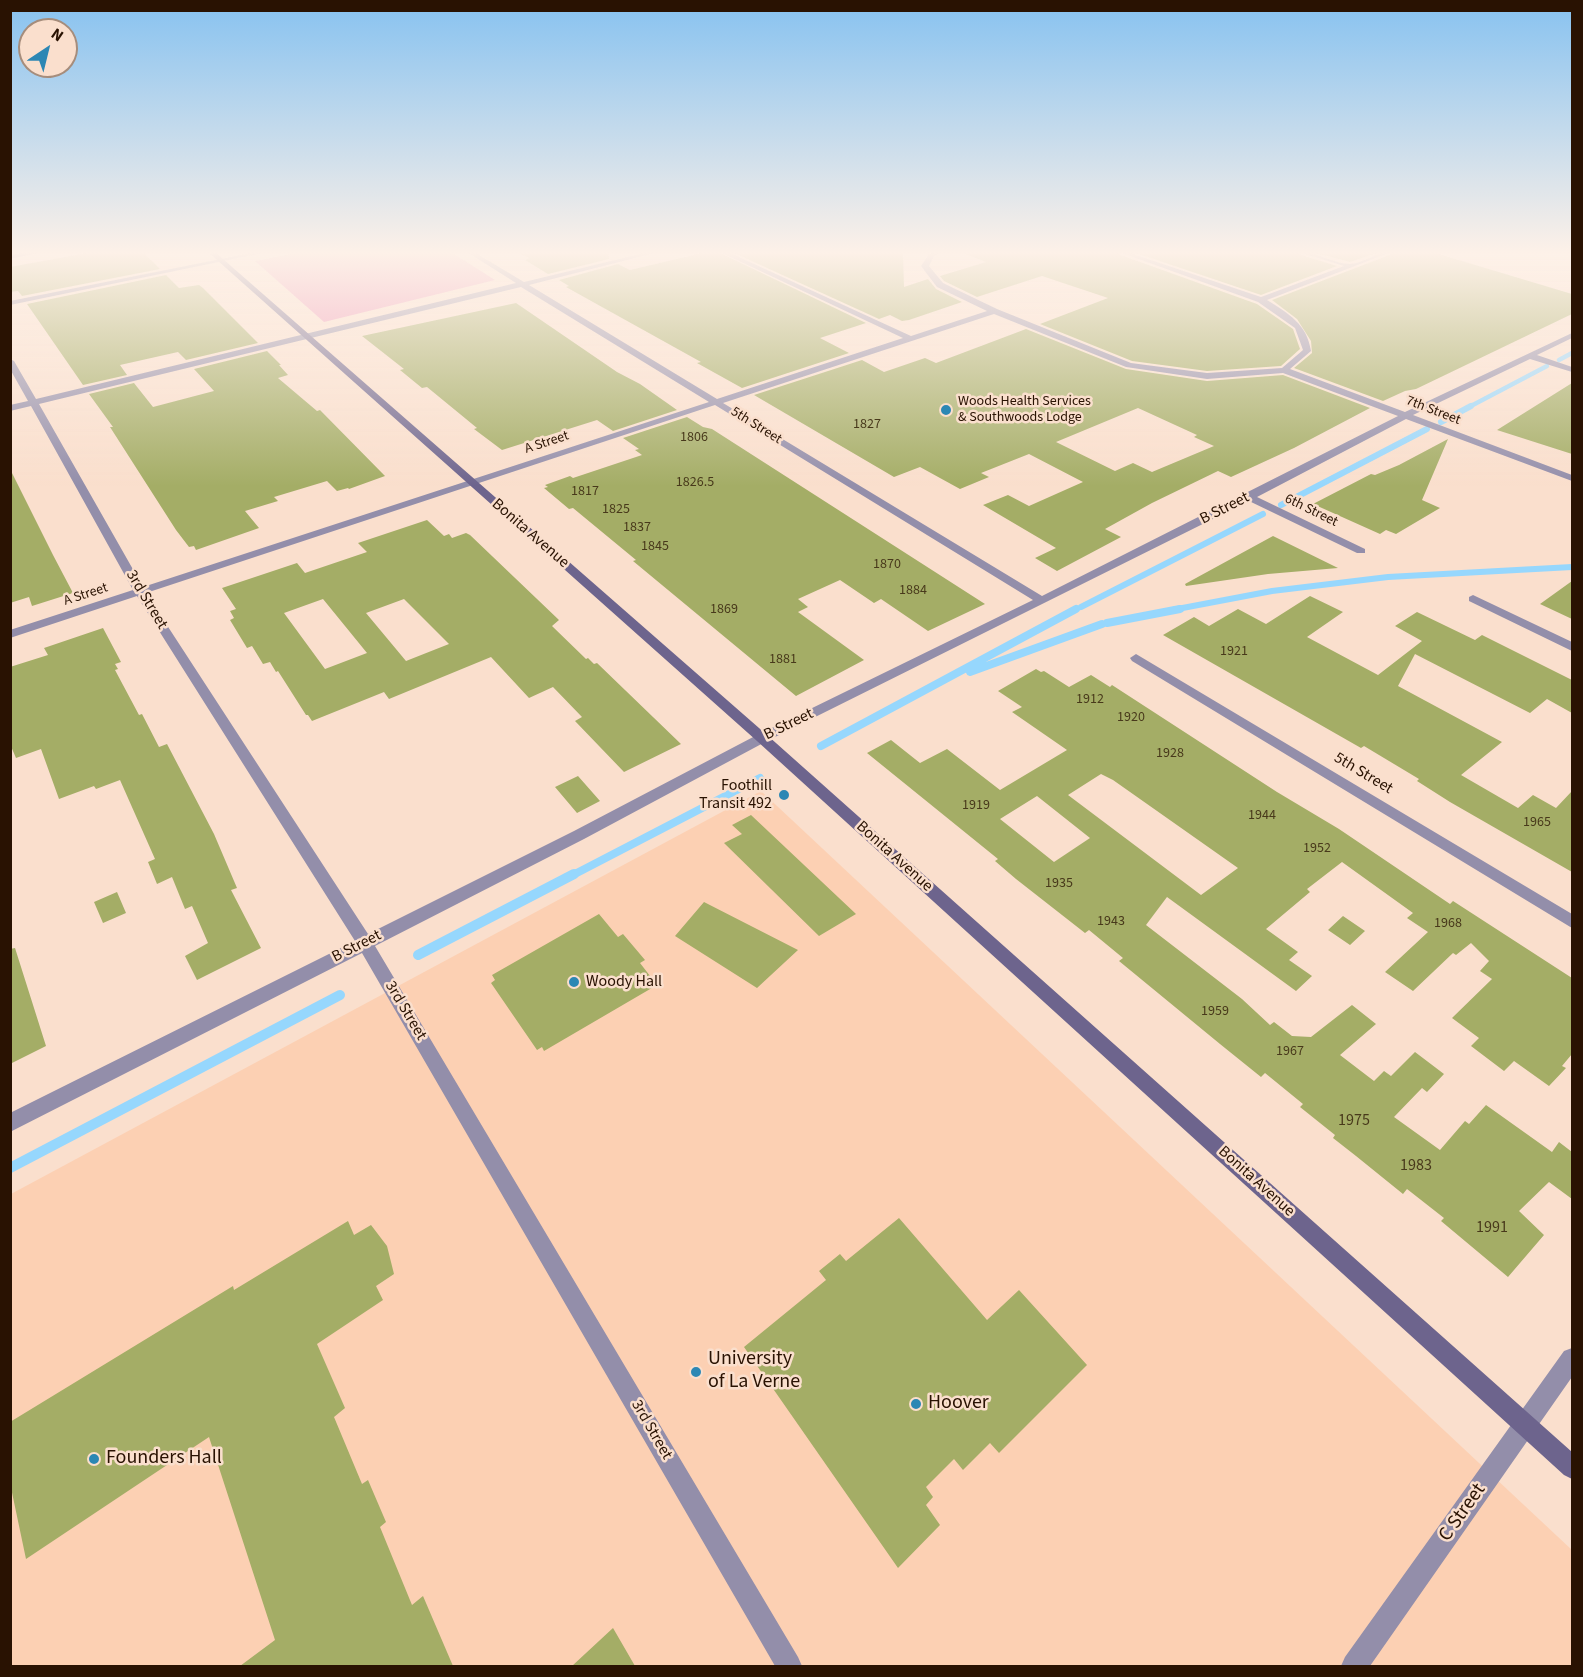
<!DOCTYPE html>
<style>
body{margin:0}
#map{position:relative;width:1583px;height:1677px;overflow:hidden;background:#fadfcd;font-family:"Source Sans 3",sans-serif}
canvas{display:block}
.frame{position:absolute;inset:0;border:12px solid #291202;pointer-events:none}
.north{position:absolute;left:18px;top:18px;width:60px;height:60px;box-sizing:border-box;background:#fadfcd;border:2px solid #a68d7c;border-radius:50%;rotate:35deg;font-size:16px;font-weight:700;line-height:24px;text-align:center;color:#291202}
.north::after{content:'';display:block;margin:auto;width:21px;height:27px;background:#2c87b4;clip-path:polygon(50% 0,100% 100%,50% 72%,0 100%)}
</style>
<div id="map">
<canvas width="1583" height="1677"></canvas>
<div class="frame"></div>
<div class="north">N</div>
</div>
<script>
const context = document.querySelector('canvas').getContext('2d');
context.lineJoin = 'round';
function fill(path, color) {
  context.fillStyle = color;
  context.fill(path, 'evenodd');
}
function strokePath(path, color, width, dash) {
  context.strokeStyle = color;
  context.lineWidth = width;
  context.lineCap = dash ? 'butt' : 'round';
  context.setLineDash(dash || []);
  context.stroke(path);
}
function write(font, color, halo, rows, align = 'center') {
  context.font = font + ' "Source Sans 3",sans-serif';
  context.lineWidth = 5;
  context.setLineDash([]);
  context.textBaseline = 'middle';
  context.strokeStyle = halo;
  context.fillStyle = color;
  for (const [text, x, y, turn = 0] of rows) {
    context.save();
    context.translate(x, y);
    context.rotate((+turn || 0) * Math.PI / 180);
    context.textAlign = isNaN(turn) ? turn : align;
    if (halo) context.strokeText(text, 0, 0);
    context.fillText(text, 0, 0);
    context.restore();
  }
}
fill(new Path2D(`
 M761 791 1572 1550V1666H11V1194Z`), '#fcd0b3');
fill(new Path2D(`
 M302 252H451L495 280 324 322 255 261Z`), '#ed8fb6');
strokePath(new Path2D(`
 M1559 360 1572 353
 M1469 407 1547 366`), '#96d7fd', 4.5);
strokePath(new Path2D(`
 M1441 422 1471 406
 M1281 505 1427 429
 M1081 607 1263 514
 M1073 610 1076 609
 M1172 610 1272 591 1388 577 1572 567`), '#96d7fd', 6);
strokePath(new Path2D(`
 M1107 623 1180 609
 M970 672 1102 624
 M821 746 1076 609
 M571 876 760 778`), '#96d7fd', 8);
strokePath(new Path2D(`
 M418 955 574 874
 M10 1168 340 995`), '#96d7fd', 10);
fill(new Path2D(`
 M92 252H143L160 269 22 296 18 291 10 292V267Z
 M517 252H608L609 259 548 274 525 260 529 258Z
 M706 252H718L866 323 820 338 849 353 742 388 697 363 701 362 566 287 569 286 559 280 618 264 630 270Z
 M732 252H903L904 287 928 279 936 289 962 302 909 320 902 321 890 315 879 319Z
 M965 252H1117L1118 254 1257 304 1293 329 1300 349 1281 366 1207 371 1132 361 1040 324 1108 298 1042 276 977 297 944 281 940 276 986 262 965 254Z
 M1133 252H1297L1298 254 1337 266 1261 295Z
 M1312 252H1380L1350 262Z
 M1393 252H1432L1572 294V314L1416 389 1405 391 1383 401 1294 368 1312 353 1311 341 1297 319 1272 300 1392 254Z
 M166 275 179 288 199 285 203 288 258 343 186 360 178 352 120 365 127 375 83 385 27 304Z
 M516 303 617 372 640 384 677 410 613 431 597 420 502 450 474 429 477 428 427 387 422 388 400 370 404 369 362 336Z
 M1026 329 1126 369 1207 381 1283 375 1370 408 1294 448 1231 477 1218 471 1152 503 1105 529 1121 537 1057 571 1035 558 1056 548 983 505 1008 495 1029 506 1083 482 1029 454 981 473 989 477 960 489 920 467 894 477 754 395 862 360 884 372 925 358 936 363ZM1138 408 1197 435 1194 437 1214 446 1152 472 1133 463 1115 471 1056 442Z
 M267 351 281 365H279L288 375 278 378 317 411 320 410 385 476 349 489 348 488 337 491 327 481 274 497 278 501 245 511 259 528 196 550 194 546 189 547 176 530 110 427H113L89 394 134 383 153 407 214 391 194 369Z
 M1572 383V454L1497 430Z
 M687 417 703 427 712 429 985 604 928 631 881 599 874 603 840 580 798 599 808 607 798 612 864 660 796 696 633 561 636 560 573 508 569 509 544 488 548 487 545 485 570 476 573 478 642 455 635 450 639 449 623 438Z
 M1448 439 1422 500 1440 508 1396 534 1386 530 1380 534 1313 504 1371 474 1375 475 1399 465Z
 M10 469 53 555 73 593 32 606 29 597 10 603Z
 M427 520 444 536 449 534 452 538 466 533 470 535 559 620 552 626 586 659 588 658 594 664 597 663 681 744 624 772 575 721 582 717 553 687 529 698 491 657 389 699 384 692 312 721 308 715H306L278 671 276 672 270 662 263 664 252 646 247 648 230 620 234 618 230 611 236 609 222 588 297 563 305 573 367 552 358 543ZM323 599 367 653 325 669 284 613ZM404 599 449 644 406 661 366 613Z
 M1273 536 1338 568 1268 574 1186 586 1185 584Z
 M1572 581V619L1540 604Z
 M1310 596 1343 612 1307 637 1378 675 1422 641 1395 626 1417 612 1475 640 1482 635 1572 680V713L1547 699 1530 713 1415 654 1398 686 1502 742 1461 775 1518 808 1533 795 1556 808 1572 791V872L1450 802 1417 781 1419 779 1364 746 1361 748 1163 635 1194 617 1209 626 1238 609 1266 624Z
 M103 628 121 662 115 664 118 669 115 670 139 715 142 714 159 747 167 744 214 834 237 888 231 890 261 948 197 980 185 956 208 943 192 906 185 909 172 877 157 884 148 862 155 859 120 780 96 789 94 786 59 799 41 749 16 758 10 744V667L48 655 44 648Z
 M1036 669 1041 672 1044 671 1069 687 1091 675 1110 687 1112 685 1277 792 1339 829 1450 904 1453 901 1572 978V1054L1562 1066 1566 1068 1549 1086 1514 1061 1504 1071 1471 1046 1479 1038 1452 1018 1492 979 1480 971 1489 961 1471 943 1456 955 1453 953 1413 991 1385 972 1428 932 1407 918 1413 913 1342 862 1307 889 1310 892 1266 929 1298 952 1289 960 1312 976 1296 991 1167 897 1146 925 1242 999 1270 1025 1274 1022 1292 1036 1311 1037 1352 1005 1376 1024 1340 1055 1374 1081 1384 1071 1391 1076 1415 1052 1444 1074 1427 1092 1422 1088 1394 1117 1440 1150 1465 1121 1469 1124 1486 1105 1552 1152 1559 1142 1572 1152V1199L1549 1182 1519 1211 1544 1235 1508 1277 1441 1221 1444 1218 1407 1189 1403 1194 1356 1156 1333 1138 1335 1135 1300 1107 1303 1104 1265 1073 1261 1077 1220 1044 1119 961 1123 958 1089 930 1085 933 1016 879 995 861 998 859 867 753 891 740 920 763 947 749 1000 790 1067 750 1012 712 1022 707 998 691ZM1101 774 1113 780 1238 868 1201 895 1068 795ZM1037 796 1090 838 1054 862 1000 819Z
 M578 776 600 801 577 813 555 787Z
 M751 815 856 914 819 936 724 843 742 834 732 825Z
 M117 892 126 913 103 923 94 902Z
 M704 902 798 950 757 988 675 936Z
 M599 914 618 937 623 934 645 960 640 963 657 985 544 1051 542 1047 537 1050 491 983 495 980 492 975Z
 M1343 916 1365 931 1350 945 1328 930Z
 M15 948 46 1046 10 1064V949Z
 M899 1218 987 1320 1019 1290 1087 1365 999 1453 990 1443 963 1470 954 1459 926 1487 933 1497 926 1505 940 1525 898 1568 744 1347 826 1280 819 1271 840 1254 846 1261Z
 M348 1221 354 1235 371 1225 387 1246 394 1274 376 1286 383 1300 317 1344 345 1408 334 1417 362 1484 368 1480 386 1522 380 1527 412 1605 423 1596 453 1666H240L275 1640 209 1437 26 1559 10 1483V1422L233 1286 234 1290Z
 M613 1628 635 1666H572Z`), '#a4ad66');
fill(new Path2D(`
 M256 252H267L10 305V301Z
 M467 252H474L524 282 648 252H658L529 285 717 399 903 338 720 252H728L911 336 987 311 937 287 921 266 929 254 940 252 934 256 929 266 943 283 997 309 1131 363 1207 373 1282 368 1303 350 1295 328 1258 302 1119 252H1127L1261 297 1344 266 1299 252C1316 252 1336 264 1350 264 1364 263 1376 252 1391 252L1267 300C1289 314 1307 324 1311 351L1290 369 1405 412 1572 333V338L1537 355 1572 367V372L1530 359 1413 415 1572 475V481L1406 419 1257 497 1365 549V553H1357L1249 501 767 741 584 839 375 946 798 1657 802 1666H775L362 953 10 1132V1113L355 941 137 596 10 638V630L133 590 31 406 10 411V405L28 401 10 369V359L14 361 36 399 516 283ZM521 287 709 402 143 587 39 404ZM994 314 1126 367 1207 379 1283 373 1398 416 1042 596 723 403ZM715 405 1033 600 757 735 574 831 368 934 146 593Z
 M1473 595 1572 642V651L1469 601V597Z
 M1136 654 1572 914V928L1132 661 1130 658Z
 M1572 1348V1377L1370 1666H1341L1345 1657 1564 1351Z`), '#938eaa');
fill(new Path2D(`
 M30 252H43L10 259V255Z
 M208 252H215L767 735 1572 1452V1479L1564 1475 757 741Z`), '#6d648d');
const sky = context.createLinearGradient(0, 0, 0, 486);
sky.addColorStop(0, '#87c2f0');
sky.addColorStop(0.52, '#fdf1e8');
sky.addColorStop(1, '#fdf1e800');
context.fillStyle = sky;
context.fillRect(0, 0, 1583, 486);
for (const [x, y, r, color] of [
 [946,410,6,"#2c87b4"],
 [784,795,6,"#2c87b4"],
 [574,982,6,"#2c87b4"],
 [696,1372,6,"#2c87b4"],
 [916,1404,6,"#2c87b4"],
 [94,1459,6,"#2c87b4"]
]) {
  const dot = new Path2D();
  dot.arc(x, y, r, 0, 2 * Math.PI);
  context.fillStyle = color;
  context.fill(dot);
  strokePath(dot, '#fadfcd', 2);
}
write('14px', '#291202', '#fadfcd', [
 ["Woods Health Services",958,402],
 ["& Southwoods Lodge",958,418]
], 'left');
write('14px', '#291202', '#fadfcd', [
 ["7th Street",1433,411,21],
 ["5th Street",756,426,32],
 ["A Street",547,443,-18],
 ["6th Street",1311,511,26],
 ["A Street",86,595,-18]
]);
write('14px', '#48391b', null, [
 ["1827",867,425],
 ["1806",694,438],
 ["1826.5",695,483],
 ["1817",585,492],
 ["1825",616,510],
 ["1837",637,528],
 ["1845",655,547],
 ["1870",887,565],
 ["1884",913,591],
 ["1869",724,610],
 ["1921",1234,652],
 ["1881",783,660],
 ["1912",1090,700],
 ["1920",1131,718],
 ["1928",1170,754],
 ["1919",976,806],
 ["1944",1262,816],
 ["1965",1537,823],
 ["1952",1317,849],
 ["1935",1059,884],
 ["1943",1111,922],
 ["1968",1448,924],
 ["1959",1215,1012],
 ["1967",1290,1052]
]);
write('16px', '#291202', '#fadfcd', [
 ["B Street",1225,509,-27],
 ["Bonita Avenue",530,534,41],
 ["3rd Street",146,600,59],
 ["B Street",789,725,-26],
 ["5th Street",1363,774,31],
 ["Bonita Avenue",894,857,42],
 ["B Street",357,947,-27],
 ["3rd Street",405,1011,59],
 ["Bonita Avenue",1256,1182,42],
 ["3rd Street",651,1430,60]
]);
write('16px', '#291202', '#fadfcd', [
 ["Foothill",772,786],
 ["Transit 492",772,804],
 ["Woody Hall",586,982,"left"]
], 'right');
write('16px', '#48391b', null, [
 ["1975",1354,1121],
 ["1983",1416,1166],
 ["1991",1492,1228]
]);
write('20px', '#291202', '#fadfcd', [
 ["University",708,1360],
 ["of La Verne",708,1383],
 ["Hoover",928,1404],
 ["Founders Hall",106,1459]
], 'left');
write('20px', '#291202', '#fadfcd', [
 ["C Street",1463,1513,-55]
]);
</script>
